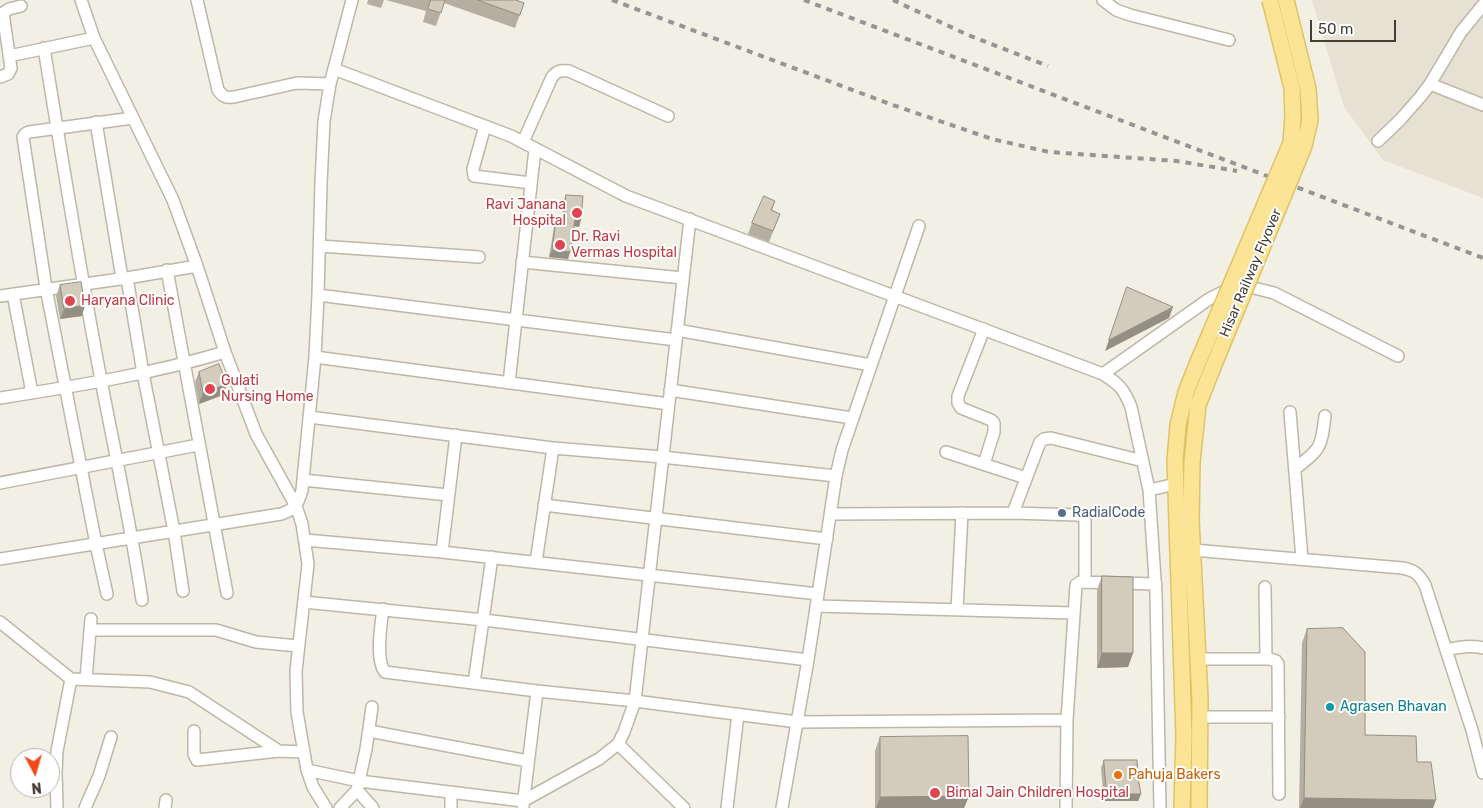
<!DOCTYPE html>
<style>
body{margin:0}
#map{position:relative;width:1483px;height:808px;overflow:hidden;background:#f2efe5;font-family:Rubik,sans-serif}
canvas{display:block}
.north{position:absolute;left:10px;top:748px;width:50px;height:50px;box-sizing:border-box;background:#fff;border:1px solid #b4b2ae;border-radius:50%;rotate:174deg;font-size:14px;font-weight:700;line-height:20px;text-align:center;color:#443f35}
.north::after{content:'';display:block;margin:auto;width:18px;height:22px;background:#f4481a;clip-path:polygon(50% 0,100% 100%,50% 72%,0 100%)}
.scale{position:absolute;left:1310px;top:20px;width:86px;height:22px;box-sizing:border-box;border:2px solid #443f35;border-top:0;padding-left:6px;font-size:15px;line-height:18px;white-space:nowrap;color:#443f35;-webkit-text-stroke:4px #fff;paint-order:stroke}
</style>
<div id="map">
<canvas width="1483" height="808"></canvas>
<div class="north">N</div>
<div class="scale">50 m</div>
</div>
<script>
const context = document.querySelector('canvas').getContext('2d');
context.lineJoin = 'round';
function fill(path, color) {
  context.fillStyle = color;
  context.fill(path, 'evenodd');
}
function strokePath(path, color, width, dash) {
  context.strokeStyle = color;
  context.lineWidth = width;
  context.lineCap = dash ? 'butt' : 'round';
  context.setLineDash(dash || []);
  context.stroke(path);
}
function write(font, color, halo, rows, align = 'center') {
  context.font = font + ' Rubik,sans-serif';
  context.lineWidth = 4;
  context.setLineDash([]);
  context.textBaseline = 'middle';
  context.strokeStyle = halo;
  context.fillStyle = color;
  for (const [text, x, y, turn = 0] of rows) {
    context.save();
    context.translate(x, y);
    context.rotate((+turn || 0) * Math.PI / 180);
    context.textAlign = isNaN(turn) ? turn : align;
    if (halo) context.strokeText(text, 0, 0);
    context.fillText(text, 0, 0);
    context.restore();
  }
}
fill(new Path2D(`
 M1312 0H1483V198L1383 160 1344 107Z`), '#e6e1d3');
const minor = new Path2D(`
 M81 0 94 38 173 200 197 266 225 352 256 434 296 506 302 524 308 564 296 671 297 712 307 770 313 787 326 808
 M197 0 218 90C223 97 226 98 234 97L297 83 330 84
 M1103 0 1116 10 1130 15 1229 40
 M44 48C62 159 80 270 101 380 115 453 131 526 142 600
 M9 56 94 38
 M334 69 511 136 626 196 1103 374C1119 384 1124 389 1131 407L1149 490
 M0 77 8 74 11 68 3 13 9 9 21 6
 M1430 84 1483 105
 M96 122 122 278
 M485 126 473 169 474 176 531 183
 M1378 141 1400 120 1421 96 1430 84 1461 32 1483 5
 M523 142 552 77C557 71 560 70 569 71L668 116
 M320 246 479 257
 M522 262 683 278
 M167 270 227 593
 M127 278 143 373 174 531 183 591
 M13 294 32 393
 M318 295 676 340
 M0 296 127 278 197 266
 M984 329 958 396V403L961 408 991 420 994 423V432L984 464
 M677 330 871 365
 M315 357 669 404
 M1103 374 1209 299 1225 291 1238 288 1250 287 1274 293 1398 356
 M509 383 535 149
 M670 390 852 418
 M0 398C76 386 152 374 225 352
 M1290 412 1302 559
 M309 417 553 448 662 457 836 476
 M946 452 1026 478
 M1295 469C1321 448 1321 449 1325 416
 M303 480 448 495
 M0 483 198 445
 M544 505 827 539
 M1013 513 1040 442 1044 439 1051 438 1143 461
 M831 514 1013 513 1078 515 1083 517 1085 521V582
 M305 540 442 552 818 594
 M1193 550 1402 568C1414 570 1419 574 1425 585L1472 730 1483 773
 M442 552 456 435
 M0 559 281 514C296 509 298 504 302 490L315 357 318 295 321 183 324 121 330 84 352 0
 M536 562 553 448
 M1265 587 1266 658
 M107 594 96 544 46 288 23 137 25 134 29 132 133 118
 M304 602 484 620 808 660
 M816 606 1074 613
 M383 609C381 624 375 660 385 672L537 691 635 701 797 722 1067 720
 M957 610 962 513
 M0 622 71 679 150 682 189 692 279 751 304 752
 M90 630H216L256 642 298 646
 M1446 650C1459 647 1470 645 1483 648
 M1198 659H1270L1276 661 1278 664 1279 794
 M86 679 91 619
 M474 683 492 557
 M1200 717H1279
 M194 731V754L197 760 279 751
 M369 731 528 761
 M618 744 684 808
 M307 770 359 781 523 801 599 759 618 744 624 732 635 701 690 219
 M357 790 373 808
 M451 792V808
 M523 806 537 691
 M57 808 56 773 57 751 71 679
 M85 808 99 776 111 737
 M165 808 166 800
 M340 808 357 790 358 786 366 749 372 707
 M727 808 738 714
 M782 808 808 660 836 476 842 450 919 226
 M1066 808 1067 720 1076 585 1080 582 1156 584
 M1160 808 1156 594 1149 490 1176 484`);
const major = new Path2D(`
 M1182 808 1184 736 1175 461 1178 425 1186 392 1198 362
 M1199 808 1200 699 1191 520 1192 462 1198 405 1213 367`);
strokePath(minor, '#bdb7a8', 14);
strokePath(major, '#e0c365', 18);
strokePath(minor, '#fff', 11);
strokePath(major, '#fbe495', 15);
strokePath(new Path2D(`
 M612 0 890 104 992 139 1049 152 1177 161 1237 171
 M804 0 1483 258
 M893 0 968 35 1048 66`), '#959595', 4, [6, 6]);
const majorBridge = new Path2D(`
 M1198 362 1291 143 1293 117 1292 88 1270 0
 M1213 367 1304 146 1310 120 1308 89 1286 0`);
strokePath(majorBridge, '#e0c365', 18, []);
strokePath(majorBridge, '#fbe495', 15);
fill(new Path2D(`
 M368 0H384L381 8 367 4Z
 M386 0H516L524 3 515 28 444 3 436 26 423 22 426 11Z
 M566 195 581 219 579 227 574 226 568 259 549 257 554 227 556 220 562 221 563 202Z
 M775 201 772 210 780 214 769 242 748 234 752 223Z
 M60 285 82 316 60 319 56 296Z
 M199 372 223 395 199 404 195 382Z
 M1102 576 1133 653 1128 667 1097 668V590Z
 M1307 629 1365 735 1417 762 1433 808H1299L1302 643Z
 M880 737 969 796 964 808H875V751Z
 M1104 760 1138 778 1141 794 1138 801H1104L1101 768Z`), '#b5afa1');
fill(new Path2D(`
 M575 219H581L579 227 573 226Z
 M552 250 570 252 568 259 549 257Z
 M85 305 82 316 60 319 64 309Z
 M1173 307 1169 318 1105 351 1109 340Z
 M227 384 223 395 199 404 203 393Z
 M1102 653H1133L1128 667 1097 668Z
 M1107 794H1141L1138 801H1104Z
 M969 796 964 808H876L880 797Z
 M1304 798 1436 800 1433 808H1300Z`), '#948e83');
const building = new Path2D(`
 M431 0H445L441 13 428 9Z
 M478 0H516L524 3 520 15Z
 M566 195 583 196 581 219H575L570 252 552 250 556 220 564 221Z
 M764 196 775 201 771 210 780 214 773 231 752 223Z
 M81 282 85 305 64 309 60 285Z
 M1127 287 1173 307 1109 340Z
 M219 364 227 384 203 393 199 372Z
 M1102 576 1133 577V653H1102Z
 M1343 628 1365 652V735L1416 736 1417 762H1431L1436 800 1304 798 1307 629Z
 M968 736 969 796 880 797V737Z
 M1104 760H1137L1138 778 1141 794H1107Z`);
fill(building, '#d3cbbb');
strokePath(building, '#948e83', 1);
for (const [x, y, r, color] of [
 [577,213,6,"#e0444e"],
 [560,245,6,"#e0444e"],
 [70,301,6,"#e0444e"],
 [210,389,6,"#e0444e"],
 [1062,513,5,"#5c6f8a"],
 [1330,707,5,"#0f9aa8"],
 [1118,775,5,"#e8710a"],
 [935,793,6,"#e0444e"]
]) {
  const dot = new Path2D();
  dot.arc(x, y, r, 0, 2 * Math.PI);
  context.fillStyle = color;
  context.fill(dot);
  strokePath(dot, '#fff', 2);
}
write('14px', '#be3a42', '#fff', [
 ["Ravi Janana",566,205,"right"],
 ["Hospital",566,221,"right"],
 ["Dr. Ravi",571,237],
 ["Vermas Hospital",571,253],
 ["Haryana Clinic",81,301],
 ["Gulati",221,381],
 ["Nursing Home",221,397],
 ["Bimal Jain Children Hospital",946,793]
], 'left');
write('14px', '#443f35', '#fff', [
 ["Hisar Railway Flyover",1251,273,-67]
]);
write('14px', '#4e5e75', '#fff', [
 ["RadialCode",1072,513]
], 'left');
write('14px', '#0d838f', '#fff', [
 ["Agrasen Bhavan",1340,707]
], 'left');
write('14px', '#c56008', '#fff', [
 ["Pahuja Bakers",1128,775]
], 'left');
</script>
